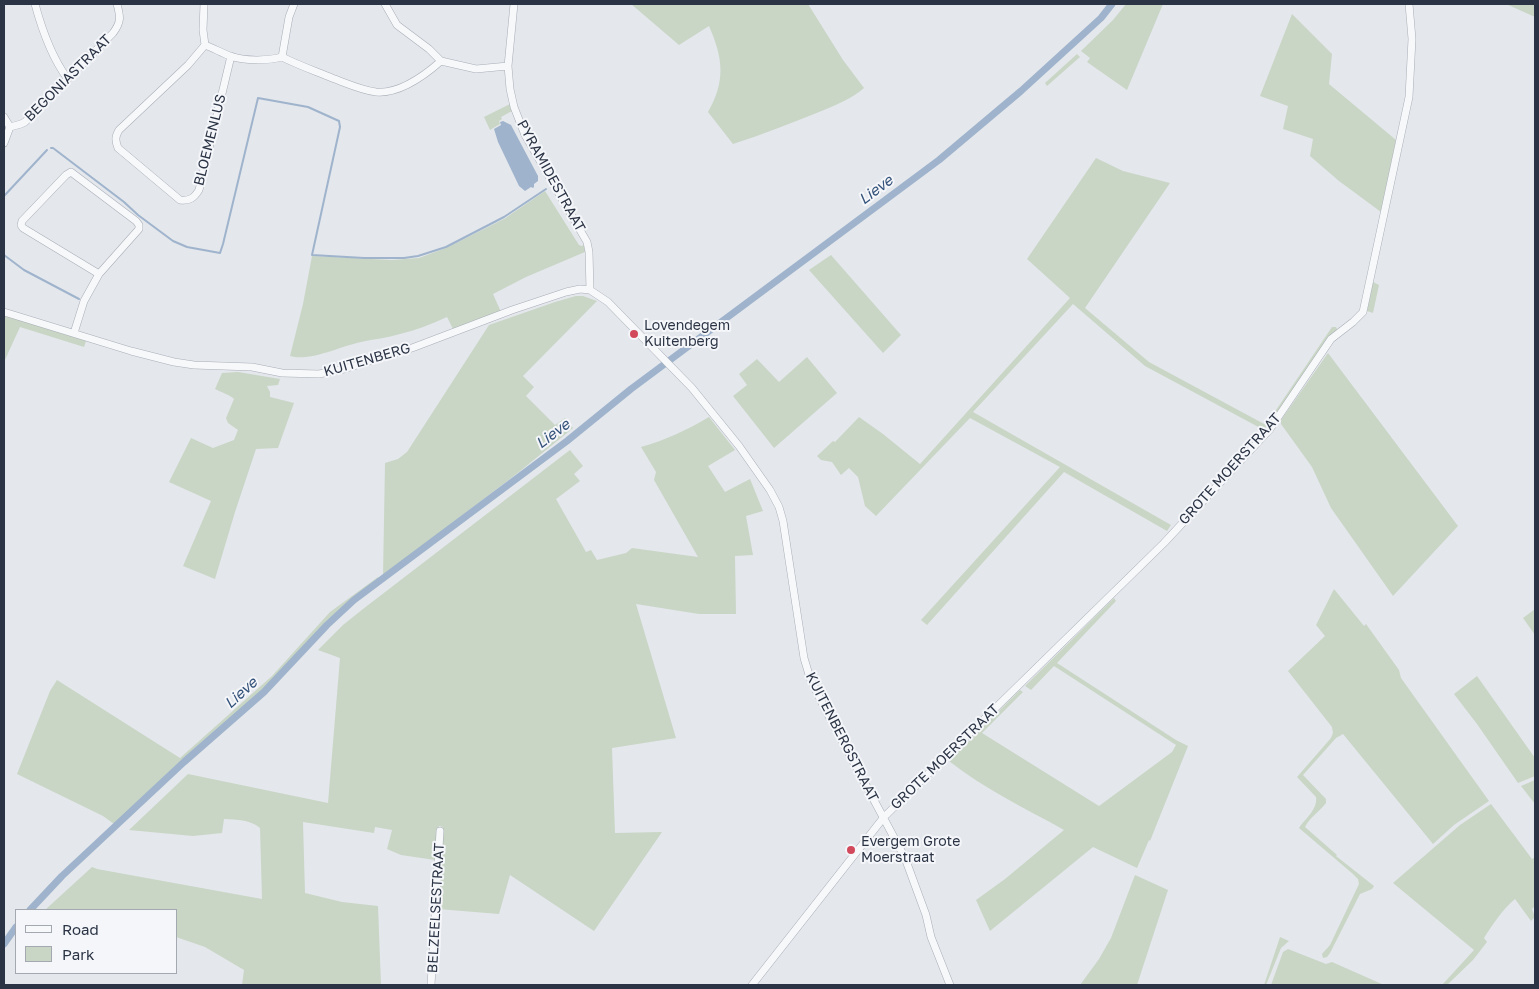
<!DOCTYPE html>
<style>
body{margin:0}
#map{position:relative;width:1539px;height:989px;overflow:hidden;background:#e4e7ec;font-family:"Golos Text",sans-serif}
canvas{display:block}
.frame{position:absolute;inset:0;border:5px solid #2b3445;pointer-events:none}
.legend{position:absolute;left:15px;top:909px;width:162px;height:65px;box-sizing:border-box;background:#f4f6f9;border:1px solid #a4a8b1;margin:0;padding:6px 9px;list-style:none;font-size:15px;color:#2b3445}
.legend li{display:flex;align-items:center;gap:10px;height:25px}
.legend b{width:25px;border:1px solid #a4a8b1}
</style>
<div id="map">
<canvas width="1539" height="989"></canvas>
<div class="frame"></div>
<ul class="legend">
<li><b style="height:6px;background:#f7f8fa"></b>Road</li>
<li><b style="height:14px;background:#c9d6c5"></b>Park</li>
</ul>
</div>
<script>
const context = document.querySelector('canvas').getContext('2d');
context.lineJoin = 'round';
function fill(path, color) {
  context.fillStyle = color;
  context.fill(path, 'evenodd');
}
function strokePath(path, color, width, dash) {
  context.strokeStyle = color;
  context.lineWidth = width;
  context.lineCap = dash ? 'butt' : 'round';
  context.setLineDash(dash || []);
  context.stroke(path);
}
function write(font, color, halo, rows, align = 'center') {
  context.font = font + ' "Golos Text",sans-serif';
  context.lineWidth = 4;
  context.setLineDash([]);
  context.textBaseline = 'middle';
  context.strokeStyle = halo;
  context.fillStyle = color;
  for (const [text, x, y, turn = 0] of rows) {
    context.save();
    context.translate(x, y);
    context.rotate((+turn || 0) * Math.PI / 180);
    context.textAlign = isNaN(turn) ? turn : align;
    if (halo) context.strokeText(text, 0, 0);
    context.fillText(text, 0, 0);
    context.restore();
  }
}
fill(new Path2D(`
 M631 4H808L843 60 864 88C853 98 838 104 824 110 794 122 764 134 733 144L708 112C726 81 723 58 709 26L679 45Z
 M1126 4H1163L1127 90 1087 62 1090 58 1081 51 1113 20Z
 M1506 4H1535V17Z
 M1292 14 1332 54 1329 84 1396 140 1381 212 1339 181 1310 156 1313 139 1283 129 1288 106 1260 96Z
 M1077 54 1080 57 1047 86 1045 83Z
 M510 104 512 111 501 117 502 119 499 121 500 124 490 130 484 117Z
 M1096 158 1123 171 1170 183 1085 308 1149 362 1266 425 1332 327H1336L1338 331 1270 426H1268L1264 430 1145 366 1073 304 973 412 1171 525 1167 531 1064 472 927 625 921 620 1060 467 970 418 876 516 865 506 858 477 849 468 841 475 832 462 821 460 817 456 833 441 835 442 859 417 883 434 920 464 1070 298 1027 259Z
 M545 191 579 245 582 246 584 245 585 252 526 277 493 294 501 312 454 331 447 317C432 324 416 330 400 334 387 338 374 339 361 342 341 346 310 362 290 356L303 304 312 256 392 260 419 258 446 248 504 219Z
 M831 255 901 335 883 353 809 270Z
 M1373 282 1379 285 1373 313 1367 311Z
 M576 296H583L597 301 523 376 534 387 526 396 555 425 565 418 573 428 519 472 383 576 385 463 398 459 407 452 489 325 555 302Z
 M4 315 86 341 84 347 20 327 4 362Z
 M1328 353 1458 526 1393 596 1331 508 1312 467 1281 424V420Z
 M807 357 837 393 774 448 733 396 747 385 739 374 757 359 779 382Z
 M238 372 280 379 278 385 267 386 270 392V397L294 403 278 448 256 449 235 512 215 579 183 566 211 501 169 482 191 438 213 448 234 440 238 430 228 423 226 418 234 399C229 394 222 393 215 389L222 373Z
 M709 417 735 450 708 466 725 492 750 479 763 511 746 516 753 555 735 556 736 614H699L636 604 676 738 612 748 615 833 662 832 594 931 510 875 499 914 438 909 443 827 439 826 435 860 401 855 387 849 392 830 375 827 374 833 303 822 305 893 342 902 378 906 381 985H242L244 970 205 947 176 937V910H45L92 867 97 869 262 899 260 828C249 819 237 820 224 819L222 833 193 836 129 830 188 774 328 803 340 658 318 650 343 625 363 609 570 450 583 466 574 474 580 481 556 499 586 552 591 550 597 560 626 553 632 548 698 557 654 480 656 472 641 447C666 440 687 430 709 417Z
 M378 577 380 579 354 597 326 623 279 674 219 729 182 760 114 824 103 816 17 774 50 691 57 680 180 758 272 676 330 612Z
 M1334 589 1364 626 1366 624 1399 670 1401 678 1489 801 1454 825 1433 844 1343 734 1336 738 1303 775 1326 799V803C1319 812 1310 817 1305 827L1337 855 1336 856 1374 886 1372 889 1360 894 1330 953 1327 957 1323 958 1322 954 1330 945 1359 884 1358 879 1353 874 1299 828C1305 819 1318 809 1316 797L1297 777 1331 738 1333 733 1332 727 1288 671 1325 636 1316 625Z
 M1114 598 1116 601 1057 663 1176 740 1188 746 1150 841 1149 840 1137 868 1093 847 990 931 976 900 1005 879 1064 830C1025 808 984 789 949 761L1020 690 1023 692 982 733 1099 806 1172 752 1176 745 1054 666 1031 690 1025 686Z
 M1535 609V635L1523 618Z
 M1477 676 1535 758V776L1518 783 1477 724 1454 694Z
 M1535 780V804L1521 786Z
 M1491 804 1532 859 1535 857V906L1532 909 1535 917 1531 921 1515 899C1502 910 1493 924 1484 938L1487 942 1473 960 1447 985H1442L1474 950 1393 883 1460 825Z
 M1135 875 1168 890 1137 985H1080L1099 959 1111 938Z
 M1280 937 1289 941 1281 948 1266 985H1264Z
 M1288 949 1326 964 1332 962 1384 985H1271L1283 952Z`), '#c9d6c5');
fill(new Path2D(`
 M503 121 511 125 538 176V181L534 184V187L533 188 531 187 525 191 519 186 498 142 494 129 501 125 500 122Z`), '#9fb4cc');
strokePath(new Path2D(`
 M51 148H53L124 202 138 215 173 241 187 247 220 253 223 244 258 98 308 107 339 121 340 127 312 255 364 258H404L418 256 446 247 504 217 546 189
 M4 196 47 150
 M4 255 24 270 79 299`), '#9fb4cc', 2);
strokePath(new Path2D(`
 M30 910 62 876 184 762 264 692 327 625 354 600 567 441 631 389 939 160 1021 91 1101 18 1112 4
 M4 944 16 927`), '#9fb4cc', 7);
const minor = new Path2D(`
 M35 4C42 30 51 56 67 78
 M204 4 203 30 205 45C213 48 222 53 230 56 245 61 267 61 282 57 298 65 315 71 332 78 346 83 361 90 376 92 400 94 424 76 441 61
 M385 4 397 25 429 49 441 61 476 69 508 66
 M514 4 508 66 510 89 514 107 525 135 587 242 589 252 590 290
 M205 45 188 65 119 130C115 137 115 140 118 148L180 200C190 201 194 198 199 190L231 56
 M282 57 289 17 294 4
 M4 117 10 127
 M4 143 10 127 21 124 25 122 113 33C122 21 120 16 117 4
 M4 312 131 351 174 362 194 365 252 367 282 373 319 374 344 369 412 348 512 310 566 292 580 289 590 290 608 302 692 388 739 446 770 490 779 507 783 521 804 658 810 678 824 707 905 858 926 915 931 937 950 985
 M74 333 84 301 99 274 139 229V225L136 221 71 172 66 175 22 221 21 225 23 228 99 274
 M431 985 440 831
 M752 985 884 817 1164 543 1270 429 1331 339 1353 322 1363 312 1409 97 1412 39 1409 4`);
strokePath(minor, '#a9aeb7', 8);
strokePath(minor, '#f7f8fa', 7);
for (const [x, y, r, color] of [
 [634,334,5,"#d1495b"],
 [851,850,5,"#d1495b"]
]) {
  const dot = new Path2D();
  dot.arc(x, y, r, 0, 2 * Math.PI);
  context.fillStyle = color;
  context.fill(dot);
  strokePath(dot, '#f4f6f9', 2);
}
write('14px', '#2b3445', '#f4f6f9', [
 ["BEGONIASTRAAT",68,78,-45],
 ["BLOEMENLUS",210,140,-76],
 ["PYRAMIDESTRAAT",551,176,61],
 ["KUITENBERG",367,360,-16],
 ["GROTE MOERSTRAAT",1230,469,-48],
 ["KUITENBERGSTRAAT",842,737,63],
 ["GROTE MOERSTRAAT",945,757,-44],
 ["BELZEELSESTRAAT",436,908,-87]
]);
write('14px', '#2b3445', '#f4f6f9', [
 ["Lovendegem",644,326],
 ["Kuitenberg",644,342],
 ["Evergem Grote",861,842],
 ["Moerstraat",861,858]
], 'left');
write('italic 15px', '#34527a', '#f4f6f9', [
 ["Lieve",876,190,-37],
 ["Lieve",553,434,-37],
 ["Lieve",241,693,-42]
]);
</script>
